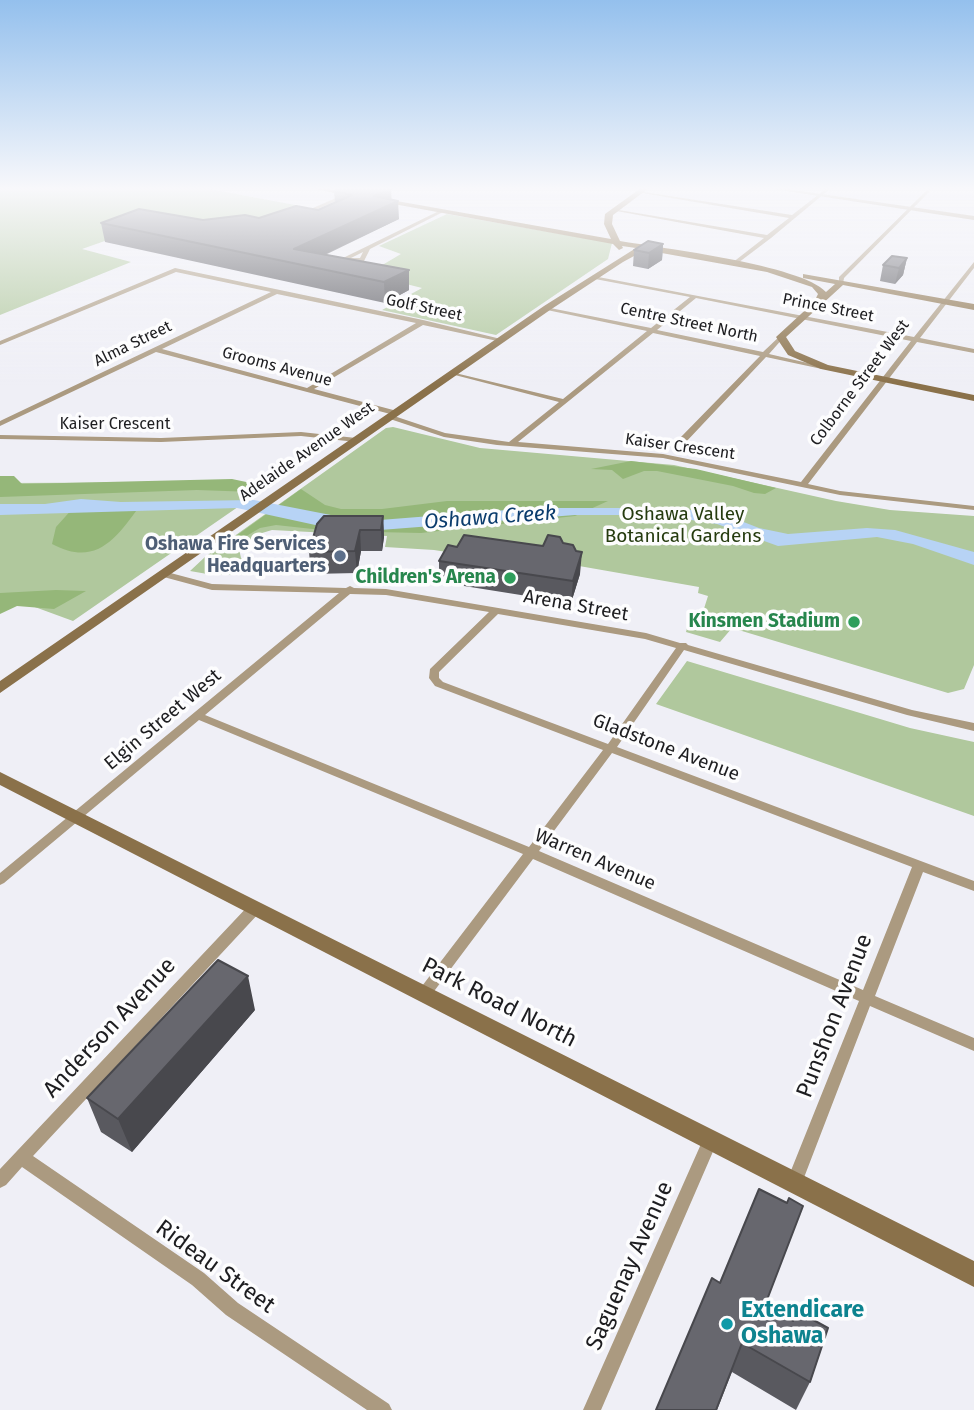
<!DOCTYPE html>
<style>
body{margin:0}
canvas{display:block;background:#efeff6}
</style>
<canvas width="974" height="1410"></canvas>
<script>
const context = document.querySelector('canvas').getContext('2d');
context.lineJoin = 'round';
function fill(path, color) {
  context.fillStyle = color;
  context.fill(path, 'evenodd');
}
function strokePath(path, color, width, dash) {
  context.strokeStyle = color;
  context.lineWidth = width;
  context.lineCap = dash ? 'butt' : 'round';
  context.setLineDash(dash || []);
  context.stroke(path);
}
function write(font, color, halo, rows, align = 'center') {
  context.font = font + ' "Fira Sans",sans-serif';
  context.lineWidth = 7;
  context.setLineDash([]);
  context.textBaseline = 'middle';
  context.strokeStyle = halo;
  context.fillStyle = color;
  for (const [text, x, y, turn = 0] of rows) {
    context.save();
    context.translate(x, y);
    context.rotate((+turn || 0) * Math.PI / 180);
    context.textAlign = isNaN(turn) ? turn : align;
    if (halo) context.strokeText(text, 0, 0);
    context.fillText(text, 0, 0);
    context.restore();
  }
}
fill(new Path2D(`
 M0 188H204L306 207 280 218 207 224 176 216 82 249 131 262 0 315Z
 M447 214 612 243 608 259 496 335 382 310 422 288 367 274 401 254 379 246Z
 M393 427 480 448 674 465 836 501 890 510 974 516V665L964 689 948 693 732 628 720 642 686 632 690 617 701 618 708 596 698 593 699 587 562 563 542 567 434 550 385 547 387 536 272 530 262 533 239 549 241 558 267 574 213 575 190 571 205 557 386 428Z
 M274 482 73 621 13 599 0 604V483Z
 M687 661 910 728 974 742V816L656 704Z`), '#b0c89d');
fill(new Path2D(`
 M631 461 696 469 776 488 765 494 754 493 733 486 657 471H644L623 479 612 470 591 469Z
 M0 476H14L22 484 232 479 251 483 254 492 197 490 0 497Z
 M301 489 325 505 341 509H382L447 501H608L575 516 421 533 331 531 276 525 260 528 226 548 225 544Z
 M74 507H139C115 540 95 567 52 544L56 527Z
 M56 590 86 591 54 609 17 606 0 614V593Z`), '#95b779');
fill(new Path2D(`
 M81 499 121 502 254 500 341 517 380 520 532 508H675L723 514 759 528 788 534 867 528 895 530 974 552V565L913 544 877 537 778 546 717 524 660 515H575L380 530 320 526 237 508 0 515V504H45Z`), '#b7d3f5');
fill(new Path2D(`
 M827 188H831L771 238 734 266 731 264 732 263 764 238 611 210 613 209 767 235 789 218 636 192 638 191 792 215Z
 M929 188H933L844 278 843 284H839V277Z
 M345 194 349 195 302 216 297 215Z
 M441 210 445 211 370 249 364 261H344L341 259ZM363 252 360 258H351Z
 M974 262V268L920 338 974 349V353L917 342 808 484 840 491 974 506V510L840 495 663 458 497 445 444 437 384 417 391 415 445 433 509 442 559 402 451 374V372L563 399 647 331 547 310 545 309V307L651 328 690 297 595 279 592 277 593 276 914 337ZM696 298 911 341 801 482 663 454 518 442 653 333 760 356 679 439 678 441 682 443H685L766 357 822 369 825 367 769 354 784 337 781 335 763 352 657 330Z
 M175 268 423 320 505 340 502 342 423 325 314 389 397 411 398 413 394 415 156 352 0 426V421L271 292 176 272 0 345V341ZM277 294 416 323 307 388 162 349Z
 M301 432 356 438 360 440 356 442 301 436 161 442 0 439V435L161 438Z
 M163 571 212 584 346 588 350 586 354 588 386 589 646 633 680 643H686L688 645 912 710 974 723V731L907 715 684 650 617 747 974 881V891L923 872 875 996 974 1038V1051L870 1006 800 1188 794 1191 788 1188 786 1183 859 1001 533 859 429 998 424 1000 419 998 417 994 419 990 523 854 199 720 4 883 0 885V873L339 593 212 590 160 576 158 574 160 572ZM350 594 386 595 489 612 430 669 429 678 435 686 603 750 529 847 205 715ZM498 614 645 639 676 648 608 744 443 682 439 678V672ZM612 753 912 867 863 990 539 851Z
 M255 903 260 904 261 908 260 912 33 1156 204 1273 238 1303 389 1404 392 1410H367L226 1315 192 1285 22 1167 6 1185 0 1188V1169L250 904Z
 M710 1133 715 1135 718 1140 601 1410H583L705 1135Z`), '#ab9a80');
fill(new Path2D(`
 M767 188H780L974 216V220Z`), '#ab9a80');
fill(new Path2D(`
 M310 188H323L359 195 355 197Z
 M641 188H649L613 215 612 224 620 241C661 248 802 265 826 292L835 284 803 278V274L974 304V310L843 285 786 337 795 351 828 365 974 395V401L821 369 788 355 776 337 814 302 818 294 812 287 767 272 645 250 623 262 550 310 0 693V681L544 306 636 248 622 246 623 248 619 250 613 244 377 201 374 197 611 239 604 224 605 214Z
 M0 772 974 1261V1287L0 785Z`), '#8a714a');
fill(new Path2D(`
 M334 191 392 200 399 219 325 255 409 290 385 303 105 242 101 223 259 218 318 210 335 203Z
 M663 244 662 260 648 269 633 266 634 250Z
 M907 258 903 275 895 284 880 281 883 265Z
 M383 516 384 537 382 551H361L357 573 311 574 309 552Z
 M563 543 580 574 571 603 439 582V561L457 547 543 546Z
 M255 1010 132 1152 101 1132 87 1098Z
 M765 1305 810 1382 796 1410 732 1372 717 1410H656Z`), '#59595f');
fill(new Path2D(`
 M391 189 392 204 398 201 399 219 302 265 294 249 374 196Z
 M663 244 662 260 648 269 649 253Z
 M907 258 903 275 895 284 899 268Z
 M409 270V290L385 303 384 282Z
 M383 516 384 537 382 551 381 530Z
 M360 530 361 551 357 573 355 551Z
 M582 552 580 574 571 603 573 581Z
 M248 976 255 1010 132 1152 118 1119Z`), '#48484d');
const building = new Path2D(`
 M341 188H384L391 189 374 196 398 201 294 249 409 270 384 282 101 223 139 209 203 220 245 215 259 218 296 206 318 210 352 195 334 191Z
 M648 241 663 244 649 253 634 250Z
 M892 256 907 258 899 268 883 265Z
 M324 516H383L381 530H360L355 551 309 552 317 524Z
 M464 535 543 546 548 535 560 537 563 543 573 545 576 551 582 552 573 581 439 561 448 545 457 547Z
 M218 960 248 976 118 1119 87 1098Z
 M759 1189 787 1203 789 1198 803 1206 765 1305 793 1321 797 1311 828 1328 810 1382 742 1343 716 1410H656L712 1278 720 1283Z`);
fill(building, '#67676e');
strokePath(building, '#48484d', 2);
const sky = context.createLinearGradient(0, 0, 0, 385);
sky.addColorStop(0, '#94c0ed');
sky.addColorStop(0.49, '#f8f8fb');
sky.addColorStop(1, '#f8f8fb00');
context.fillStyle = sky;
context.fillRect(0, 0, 974, 385);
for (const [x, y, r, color] of [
 [340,556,7,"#5c6f8a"],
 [510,578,7,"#2e9e5b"],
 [854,622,7,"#2e9e5b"],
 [727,1324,7,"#0f9aa8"]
]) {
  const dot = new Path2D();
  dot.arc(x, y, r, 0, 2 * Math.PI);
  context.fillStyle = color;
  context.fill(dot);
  strokePath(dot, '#fdfdfe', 2.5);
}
write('16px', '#1d1d20', '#fdfdfe', [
 ["Golf Street",424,308,12],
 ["Prince Street",828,308,11],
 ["Centre Street North",689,323,12],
 ["Alma Street",133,344,-26],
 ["Grooms Avenue",277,367,15],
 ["Colborne Street West",860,383,-53],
 ["Kaiser Crescent",115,425],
 ["Kaiser Crescent",680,447,8],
 ["Adelaide Avenue West",307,452,-35]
]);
write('19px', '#253b0f', '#fdfdfe', [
 ["Oshawa Valley",683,515],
 ["Botanical Gardens",683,537]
]);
write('bold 19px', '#4e5e75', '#fdfdfe', [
 ["Oshawa Fire Services",326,545],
 ["Headquarters",326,567]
], 'right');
write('bold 19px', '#27864d', '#fdfdfe', [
 ["Children's Arena",496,578],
 ["Kinsmen Stadium",840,622]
], 'right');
write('19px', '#1d1d20', '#fdfdfe', [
 ["Arena Street",576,606,10],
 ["Elgin Street West",163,720,-40],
 ["Gladstone Avenue",666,748,21],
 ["Warren Avenue",595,860,23]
]);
write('italic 21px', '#0b3c6d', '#fdfdfe', [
 ["Oshawa Creek",490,518,-4]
]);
write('23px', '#1d1d20', '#fdfdfe', [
 ["Park Road North",499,1003,27],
 ["Punshon Avenue",835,1016,-69],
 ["Anderson Avenue",110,1028,-47],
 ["Saguenay Avenue",630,1266,-66],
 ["Rideau Street",215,1267,36]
]);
write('bold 23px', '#0d838f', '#fdfdfe', [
 ["Extendicare",741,1311],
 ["Oshawa",741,1337]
], 'left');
</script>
